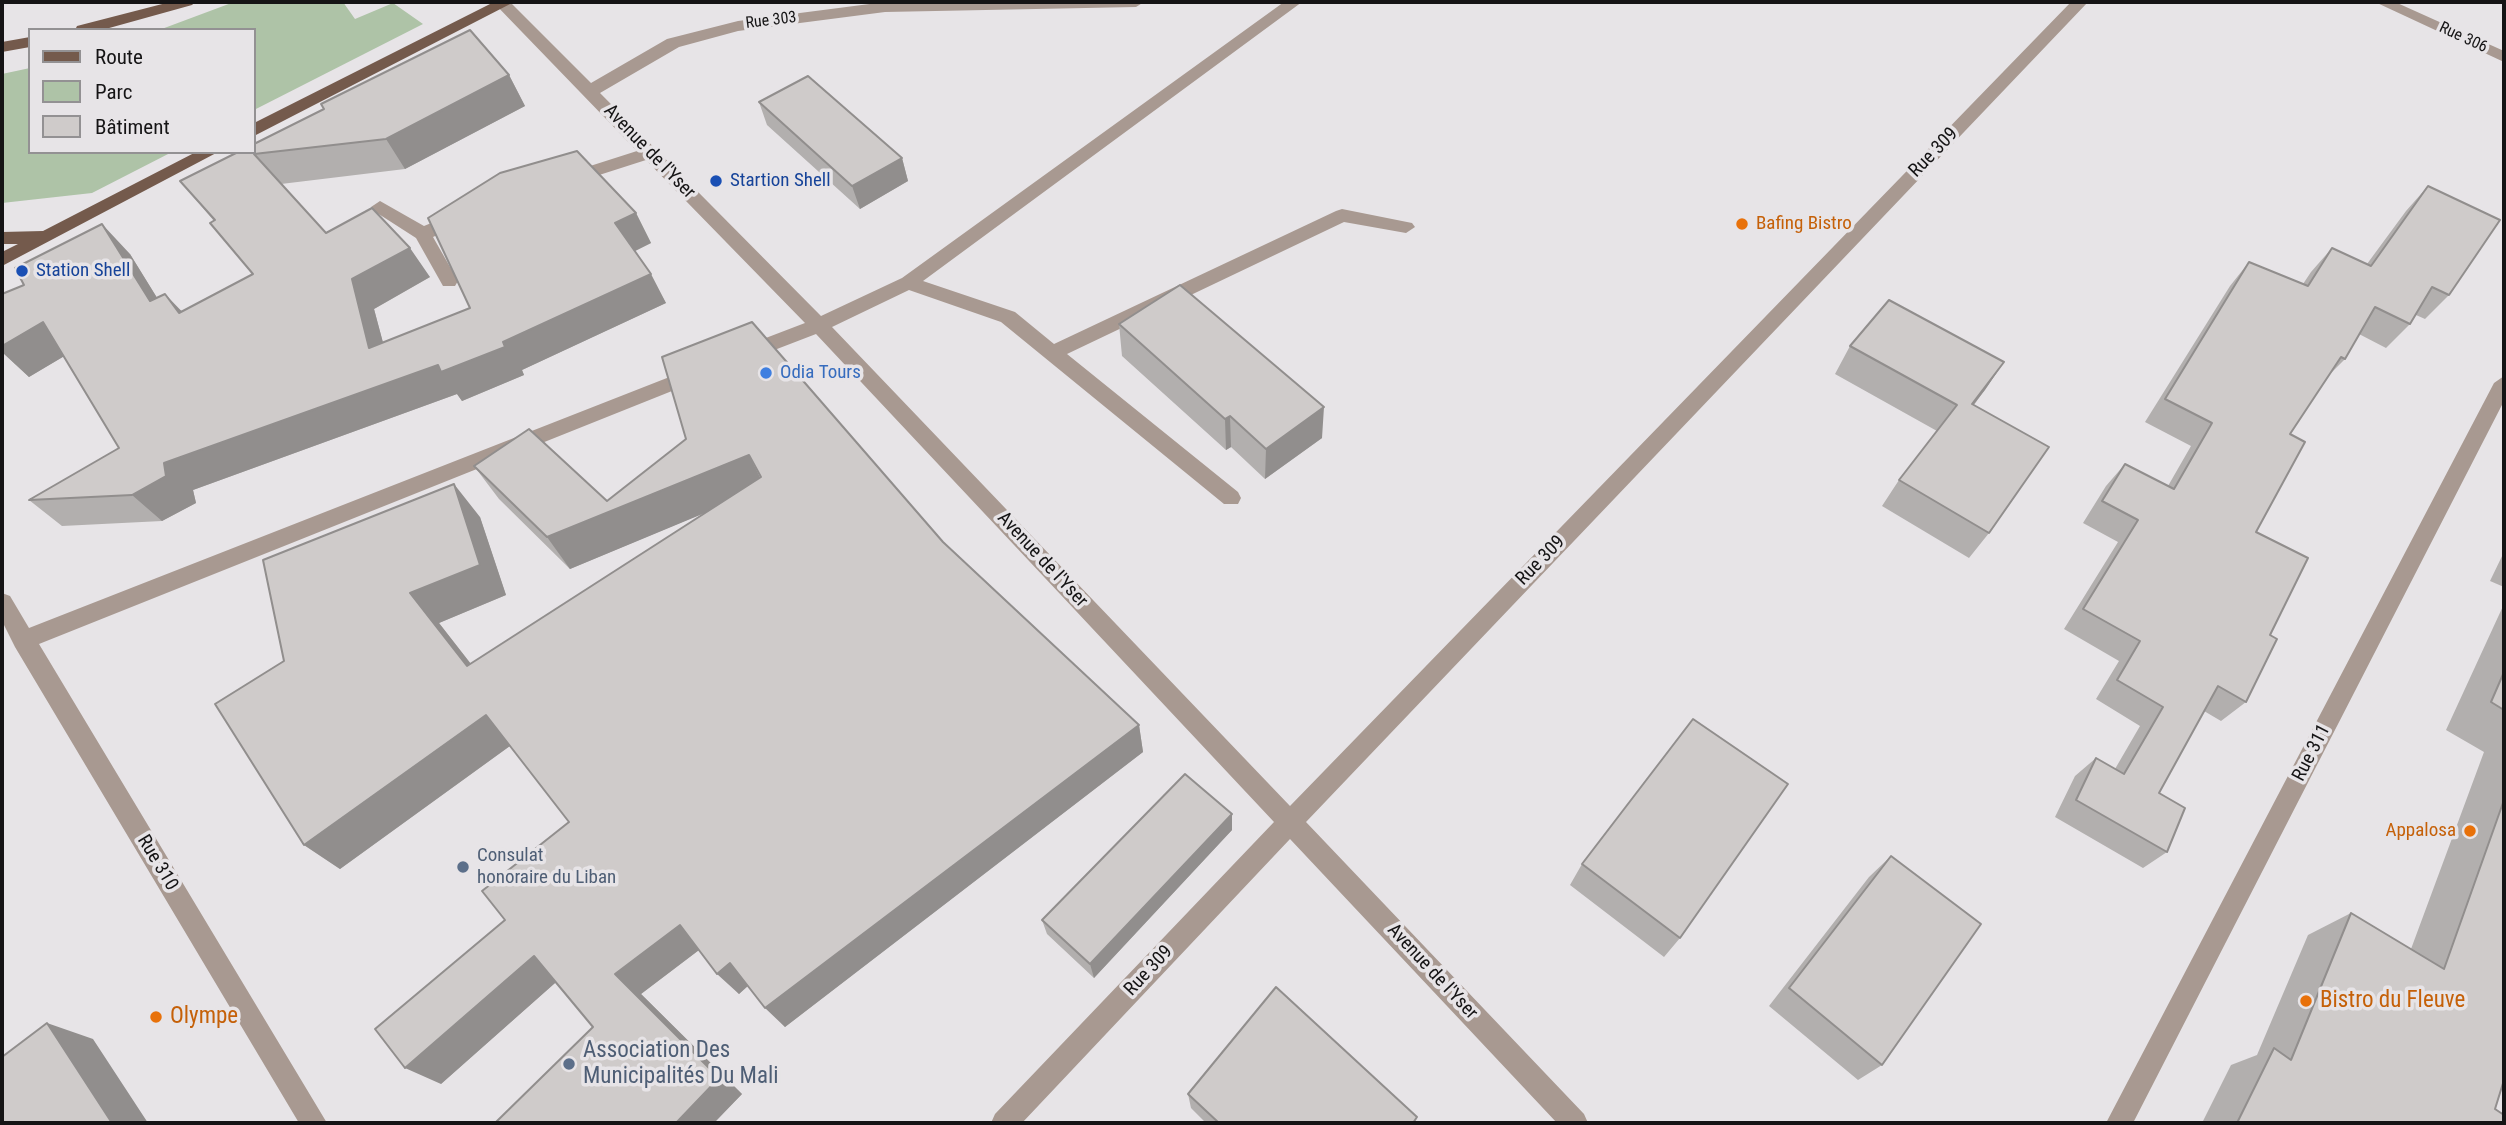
<!DOCTYPE html>
<meta charset="utf-8">
<style>
body{margin:0}
#map{position:relative;width:2506px;height:1125px;overflow:hidden;background:#e7e4e7;font-family:"Roboto Condensed",sans-serif}
canvas{display:block}
.frame{position:absolute;inset:0;border:4px solid #151415;pointer-events:none}
.legend{position:absolute;left:28px;top:28px;width:228px;height:126px;box-sizing:border-box;background:#e7e4e7;border:2px solid #939193;margin:0;padding:9px 12px;list-style:none;font-size:21px;color:#151415}
.legend li{display:flex;align-items:center;gap:14px;height:35px}
.legend b{width:35px;border:2px solid #939193}
</style>
<div id="map">
<canvas width="2506" height="1125"></canvas>
<div class="frame"></div>
<ul class="legend">
<li><b style="height:9px;background:#745a4c"></b>Route</li>
<li><b style="height:19px;background:#aec3a7"></b>Parc</li>
<li><b style="height:19px;background:#cfcbca"></b>Bâtiment</li>
</ul>
</div>
<script>
const context = document.querySelector('canvas').getContext('2d');
context.lineJoin = 'round';
function fill(path, color) {
  context.fillStyle = color;
  context.fill(path, 'evenodd');
}
function strokePath(path, color, width, dash) {
  context.strokeStyle = color;
  context.lineWidth = width;
  context.lineCap = dash ? 'butt' : 'round';
  context.setLineDash(dash || []);
  context.stroke(path);
}
function write(font, color, halo, rows, align = 'center') {
  context.font = font + ' "Roboto Condensed",sans-serif';
  context.lineWidth = 7;
  context.setLineDash([]);
  context.textBaseline = 'middle';
  context.strokeStyle = halo;
  context.fillStyle = color;
  for (const [text, x, y, turn = 0] of rows) {
    context.save();
    context.translate(x, y);
    context.rotate((+turn || 0) * Math.PI / 180);
    context.textAlign = isNaN(turn) ? turn : align;
    if (halo) context.strokeText(text, 0, 0);
    context.fillText(text, 0, 0);
    context.restore();
  }
}
fill(new Path2D(`
 M234 2H343L355 19 393 3 423 24 254 110V30H159Z
 M30 68V152H172L92 193 2 203V74Z`), '#aec3a7');
fill(new Path2D(`
 M493 2H510L591 83 667 39 738 21 885 2H1144L1136 7 885 12 738 31 679 47 600 93 821 316 902 278 1284 2H1302L923 281 1015 312 1054 344 1336 211 1342 209 1412 223 1415 227 1406 233 1344 222 1067 354 1238 492 1241 498 1238 504H1224L1001 322 909 290 832 327 1290 806 2071 2H2088L1306 822 1584 1114 1588 1123H1557L1290 839 1022 1123H991L995 1114 1274 822 816 334 751 359H737L735 354 737 349 805 323 646 160 568 185 562 183 559 179 562 175 637 151Z
 M2375 2H2395L2504 51V62Z
 M380 201 424 226 453 214H465L468 218 465 222 433 237 458 281 455 286H443L416 238 374 211 371 207Z
 M695 367 705 374 702 379 39 644 327 1123H299L15 647 2 621V593L10 596 29 628Z
 M2504 376V401L2133 1123H2106L2494 383Z`), '#a89991');
fill(new Path2D(`
 M170 2H195L192 5 102 30H75L77 26Z
 M494 2H514L254 136V123Z
 M30 37V47L2 52V42Z
 M196 152H218L2 266V252L18 244H2V232L43 231Z`), '#745a4c');
fill(new Path2D(`
 M509 75 525 106 405 169 281 184 326 233 430 277 374 309 383 343 470 308 636 213 651 243 635 251 666 303 522 370 524 375 462 401 457 394 193 490 196 503 162 521 62 526 29 500 119 448 64 356 29 377 2 352V294L130 254 157 298 182 311 253 274 214 221 180 181 324 109Z
 M759 102 902 158 908 181 860 209 767 125Z
 M2428 186 2449 295 2425 319 2416 315 2410 324 2386 348 2359 334 2345 359 2330 374 2290 434 2256 532 2270 635 2246 702 2221 721 2204 711 2159 793 2167 852 2143 868 2055 817 2075 776 2096 758 2115 769 2140 726 2096 699 2119 661 2064 629 2118 542 2083 523 2106 486 2125 464 2168 486 2191 446 2145 422 2230 286 2249 262 2303 284 2311 272 2332 248 2367 264 2406 211Z
 M1119 324 1322 438 1265 479 1231 447 1226 450 1122 356Z
 M1850 346 2004 362 1974 405 1989 533 1969 558 1882 506 1899 480 1937 431 1835 374Z
 M686 439 943 542 1139 725 1143 752 785 1027 748 986 739 994 699 950 641 994 742 1094 714 1123H495L593 1027 556 982 441 1084 505 920 569 822 510 746 340 869 304 845 284 661 480 517 506 595 439 623 471 664 706 512 570 569 499 499 474 466 607 501Z
 M2504 552V587L2490 581Z
 M2504 604V1080L2495 1109 2504 1123H2202L2231 1065 2257 1055 2308 935 2351 913 2411 949 2484 752 2446 730Z
 M1232 814V830L1094 978 1047 934 1042 920Z
 M1891 856 1882 1065 1858 1080 1769 1006 1869 877Z
 M1582 864 1680 938 1664 957 1570 885Z
 M1188 1094 1417 1117 1414 1123H1206L1191 1108Z`), '#b2afae');
fill(new Path2D(`
 M509 75 525 106 405 169 386 139Z
 M902 158 908 181 860 209 852 186Z
 M636 213 651 243 631 253 615 223Z
 M102 224 130 254 177 330 150 301Z
 M410 248 430 277 374 309 392 376 369 348 352 279Z
 M651 274 666 303 522 370 524 375 462 401 457 394 193 490 196 503 162 521 132 495 164 463 503 342Z
 M165 294 193 323 179 313Z
 M43 322 73 351 29 377 2 352V346Z
 M2004 362 1985 390 1953 431 1972 404Z
 M1324 407 1322 438 1265 479 1266 449Z
 M1230 416 1231 447 1226 450 1225 419Z
 M749 455 765 488 570 569 547 537Z
 M454 484 480 517 506 595 439 623 495 695 467 666 410 593Z
 M486 715 514 743 340 869 304 845Z
 M1139 725 1143 752 785 1027 765 1008Z
 M1232 814V830L1094 978 1090 964Z
 M680 925 703 947 641 994 742 1094 714 1123H676L615 974Z
 M534 956 563 976 441 1084 405 1068Z
 M730 963 751 983 739 994 717 974Z
 M47 1023 93 1039 148 1123H112Z`), '#918e8d');
const building = new Path2D(`
 M470 30 509 75 386 139 254 154 326 233 372 208 410 248 352 279 369 348 470 308 428 218 500 173 577 151 636 213 615 223 651 274 503 342 505 347 441 372 438 365 164 463 166 476 132 495 29 500 119 448 43 322 2 346V294L24 285 15 268 102 224 150 301 165 294 179 313 253 274 210 223 215 220 180 181 238 152H254V144L324 109 321 104Z
 M808 76 902 158 852 186 759 102Z
 M2428 186 2500 220 2449 295 2432 287 2410 324 2375 307 2345 359 2341 357 2290 434 2305 442 2256 532 2308 558 2270 635 2277 639 2246 702 2218 686 2159 793 2185 808 2167 852 2076 800 2096 758 2124 774 2163 707 2117 680 2140 641 2083 609 2138 520 2102 501 2125 464 2174 489 2212 423 2165 399 2249 262 2308 286 2332 248 2371 266Z
 M1180 285 1324 407 1266 449 1230 416 1225 419 1119 324Z
 M1889 300 2004 362 1972 404 2049 447 1989 533 1899 480 1957 405 1850 346Z
 M752 322 943 542 1139 725 765 1008 730 963 717 974 680 925 615 974 719 1078 676 1123H495L593 1027 534 956 405 1068 375 1029 505 920 482 891 569 822 486 715 304 845 215 704 284 661 263 560 454 484 480 565 410 593 467 666 761 477 749 455 547 537 474 466 529 429 607 501 686 439 662 357Z
 M2504 672V710L2491 702Z
 M1693 719 1788 784 1680 938 1582 864Z
 M1185 774 1232 814 1090 964 1042 920Z
 M2504 800V1080L2495 1109 2504 1115V1123H2237L2274 1048 2291 1060 2351 913 2444 969Z
 M1891 856 1981 924 1882 1065 1789 988Z
 M1276 987 1417 1117 1413 1123H1219L1188 1094Z
 M47 1023 112 1123H2V1057Z`);
fill(building, '#cfcbca');
strokePath(building, '#918e8d', 2);
for (const [x, y, r, color] of [
 [716,181,7,"#1a4fb4"],
 [1742,224,7,"#e8710a"],
 [22,271,7,"#1a4fb4"],
 [766,373,7,"#3f7fe0"],
 [2470,831,7,"#e8710a"],
 [463,867,7,"#5c6f8a"],
 [2306,1001,7,"#e8710a"],
 [156,1017,7,"#e8710a"],
 [569,1064,7,"#5c6f8a"]
]) {
  const dot = new Path2D();
  dot.arc(x, y, r, 0, 2 * Math.PI);
  context.fillStyle = color;
  context.fill(dot);
  strokePath(dot, '#e7e4e7', 2.5);
}
write('16px', '#151415', '#e7e4e7', [
 ["Rue 303",771,21,-7],
 ["Rue 306",2463,38,25]
]);
write('19px', '#151415', '#e7e4e7', [
 ["Avenue de l'Yser",649,152,46],
 ["Rue 309",1934,153,-46],
 ["Avenue de l'Yser",1042,560,47],
 ["Rue 309",1541,561,-46],
 ["Rue 311",2312,753,-63],
 ["Rue 310",157,863,59],
 ["Rue 309",1149,971,-47],
 ["Avenue de l'Yser",1432,972,47]
]);
write('19px', '#164399', '#e7e4e7', [
 ["Startion Shell",730,181],
 ["Station Shell",36,271]
], 'left');
write('19px', '#c56008', '#e7e4e7', [
 ["Bafing Bistro",1756,224],
 ["Appalosa",2456,831,"right"]
], 'left');
write('19px', '#366cbe', '#e7e4e7', [
 ["Odia Tours",780,373]
], 'left');
write('19px', '#4e5e75', '#e7e4e7', [
 ["Consulat",477,856],
 ["honoraire du Liban",477,878]
], 'left');
write('23px', '#c56008', '#e7e4e7', [
 ["Bistro du Fleuve",2320,1001],
 ["Olympe",170,1017]
], 'left');
write('23px', '#4e5e75', '#e7e4e7', [
 ["Association Des",583,1051],
 ["Municipalités Du Mali",583,1077]
], 'left');
</script>
